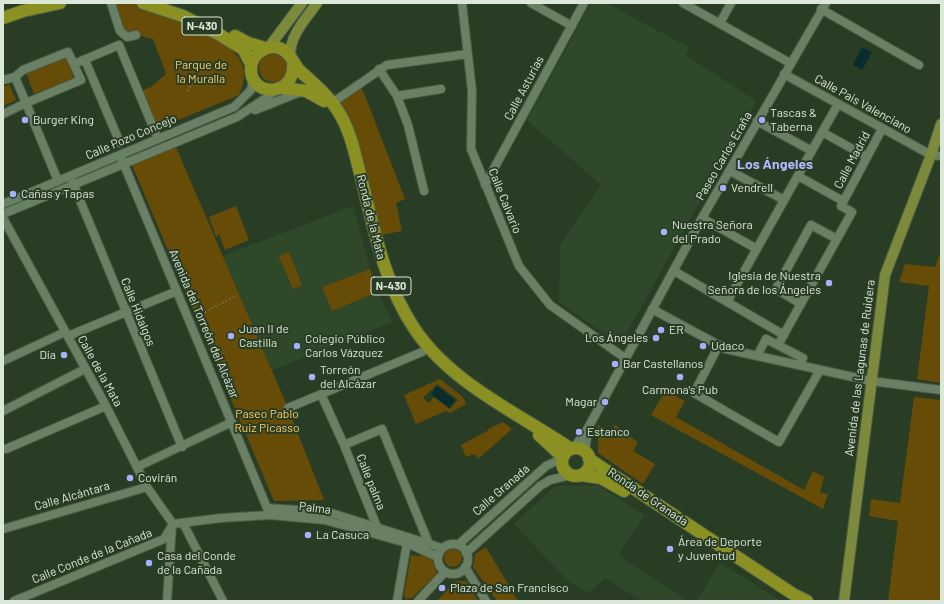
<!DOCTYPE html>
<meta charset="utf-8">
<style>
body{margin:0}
#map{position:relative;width:944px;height:604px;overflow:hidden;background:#293d25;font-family:Barlow,sans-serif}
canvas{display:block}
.frame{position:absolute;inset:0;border:4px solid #dbe7d8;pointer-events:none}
</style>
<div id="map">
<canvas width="944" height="604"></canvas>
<div class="frame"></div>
</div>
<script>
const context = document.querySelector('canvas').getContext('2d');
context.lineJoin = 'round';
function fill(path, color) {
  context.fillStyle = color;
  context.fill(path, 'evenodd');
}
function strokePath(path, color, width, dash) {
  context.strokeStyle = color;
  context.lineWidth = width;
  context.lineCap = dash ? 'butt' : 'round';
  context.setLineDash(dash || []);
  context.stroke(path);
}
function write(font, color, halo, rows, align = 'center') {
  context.font = font + ' Barlow,sans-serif';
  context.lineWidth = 4;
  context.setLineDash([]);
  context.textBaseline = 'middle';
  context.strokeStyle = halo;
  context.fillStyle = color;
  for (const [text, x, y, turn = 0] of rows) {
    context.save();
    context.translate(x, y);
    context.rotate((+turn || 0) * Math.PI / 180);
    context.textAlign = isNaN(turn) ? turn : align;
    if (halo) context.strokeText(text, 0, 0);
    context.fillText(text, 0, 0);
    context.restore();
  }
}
fill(new Path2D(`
 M591 3H606L690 48 686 55 756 101 620 345 559 302 560 244 601 185 527 120Z
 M353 206 370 269 323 287 332 311 378 292 392 322 272 370 223 256Z
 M597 485 645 515 618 555 688 601H642L605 578 589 593 568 581 514 524 555 486Z
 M720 563 781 601H696Z`), '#2f4829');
fill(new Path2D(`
 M111 3C121 3 131 2 141 3 153 4 167 15 177 20 208 35 261 51 239 95L154 130 140 91 151 87 166 74 153 39 120 31Z
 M259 68a14 14 0 1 1 28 0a14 14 0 1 1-28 0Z
 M65 56 74 78 34 94 26 72Z
 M360 83 405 199 396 203 402 231 376 236 338 98Z
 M9 84 16 100 3 106V87Z
 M176 147 288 408 324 500 274 501 132 165Z
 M236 206 249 240 225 250 219 234 216 237 209 217Z
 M941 251V383L917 379 929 286 899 282 905 264 935 267Z
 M289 252 302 285 293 289 279 256Z
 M370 269 378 292 332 311 322 287Z
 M440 379 463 397 466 404 450 413 446 411 416 424 404 395ZM437 384 458 400 450 409 434 397 429 403 423 398Z
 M665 391 685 401 676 417 804 490 813 471 824 477 820 493 828 494 823 509 651 415Z
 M914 397 941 400V601H888L898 521 869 516 871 499 900 503Z
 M503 422 512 429 478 459 475 454 466 457 461 445 489 430 488 429Z
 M598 425 610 433 615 425 620 428 617 432 628 439 629 436 638 442 633 451 655 464 643 484 598 453Z
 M486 547 518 601H497L473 567 475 554Z
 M444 558a9 9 0 1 1 18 0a9 9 0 1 1-18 0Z
 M421 554 432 558 437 574 412 598 406 599 404 595 411 555 420 556Z
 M456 581H466L478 601H437Z`), '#664c07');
fill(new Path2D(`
 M862 47 872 52 862 70 853 65Z
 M437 386 455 400 449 408 431 394Z`), '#092c2c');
const minor = new Path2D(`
 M111 3 120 31 127 37 136 35
 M462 3 472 91 471 149 519 266 550 305 625 358
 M531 3 572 26
 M683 3 790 63
 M821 9 919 65
 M720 23 731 3
 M85 60 120 143
 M74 64 119 45 158 139
 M379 69 397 96 408 125 424 191
 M784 74 931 155 941 156
 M15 77 23 70 68 52 81 80 26 103 58 181
 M3 80 15 77 26 103 3 114
 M397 96 441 89
 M332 103 387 65 468 54
 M255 110 300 92
 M757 121 812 151
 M822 132 867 157
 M120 155 270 515
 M730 171 784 200
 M70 176 182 447
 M798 176 843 201
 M485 185 584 3
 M3 204 234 107 251 90 253 78
 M3 214 237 117 269 96 275 90
 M3 218 106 406 147 487 173 524 221 518 270 515 325 520 407 543 438 557
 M702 218 757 249
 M674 271 784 335
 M727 302 838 104
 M801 304 776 289 811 225 837 239
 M652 309 726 349 871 381 941 390
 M68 336 177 291
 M719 345 694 393 779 442 820 370
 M778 345 852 212 841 206 882 129
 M757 356 766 339 803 358 800 365
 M3 361 65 332
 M321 394 344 445 382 429 429 544
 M288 408 422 352
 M3 411 85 369
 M344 445 377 527
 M3 449H6L106 406
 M573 449 588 428 702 218 826 3
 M585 452 588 429
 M137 467 232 422
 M267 508 328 512 442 548
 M183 523 223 601
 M3 529 147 487
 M438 559a15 15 0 1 1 30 0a15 15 0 1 1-30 0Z
 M458 545 546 466 563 458
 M466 553 540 486 550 480 571 475
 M465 567 486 601
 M14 601 164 539 173 524
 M167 601 172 525
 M397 601 407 543
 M418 601 445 572`);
const major = new Path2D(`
 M269 47 302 3
 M290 56C290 35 305 20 317 3
 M844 601 885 275 931 155 941 124`);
const highway = new Path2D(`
 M143 3 183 16 220 35 243 49 251 64
 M3 18 23 11 60 3
 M235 36 248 43 265 48
 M293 64C295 96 253 98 251 71 250 52 272 40 286 52 292 57 294 64 299 70 313 83 328 95 338 111 351 131 355 155 361 177 374 229 384 283 414 328 450 383 518 413 571 449
 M282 88 306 91 324 101
 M539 435 563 457
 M562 462a14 14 0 1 1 28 0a14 14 0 1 1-28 0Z
 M589 459 793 594 807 601
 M581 475 601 478 624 491`);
strokePath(minor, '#4a5b45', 10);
strokePath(major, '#4a5b45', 12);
strokePath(highway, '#4a5b45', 14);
strokePath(new Path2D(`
 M188 91 199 66
 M198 316 237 295`), '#80907d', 1.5, [1, 3]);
strokePath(minor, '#698064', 8);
strokePath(major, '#7d8a3c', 10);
strokePath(highway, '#8b9022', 12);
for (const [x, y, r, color] of [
 [25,120,4,"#a6b1fc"],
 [762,120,4,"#a6b1fc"],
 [723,188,4,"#a6b1fc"],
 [13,194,4,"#a6b1fc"],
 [664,232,4,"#a6b1fc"],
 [829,283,4,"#a6b1fc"],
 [661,330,4,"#a6b1fc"],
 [231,336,4,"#a6b1fc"],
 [656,338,4,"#a6b1fc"],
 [297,346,4,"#a6b1fc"],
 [703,346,4,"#a6b1fc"],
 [64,355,4,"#a6b1fc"],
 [615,364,4,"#a6b1fc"],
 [312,377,4,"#a6b1fc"],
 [680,377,4,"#a6b1fc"],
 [605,402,4,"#a6b1fc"],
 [579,432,4,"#a6b1fc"],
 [130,478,4,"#a6b1fc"],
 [308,535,4,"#a6b1fc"],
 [670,549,4,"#a6b1fc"],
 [149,563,4,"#a6b1fc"],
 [442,588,4,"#a6b1fc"]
]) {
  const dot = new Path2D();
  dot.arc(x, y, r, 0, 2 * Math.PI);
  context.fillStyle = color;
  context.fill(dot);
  strokePath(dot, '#293d25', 1.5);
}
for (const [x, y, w] of [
 [202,26,40],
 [391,286,40]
]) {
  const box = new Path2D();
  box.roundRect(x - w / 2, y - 9, w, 18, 3);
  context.fillStyle = '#293d25';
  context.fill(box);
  strokePath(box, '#dbe7d8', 1);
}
write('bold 11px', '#dbe7d8', null, [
 ["N-430",202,26],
 ["N-430",391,286]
]);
write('12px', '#fbcd6a', '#293d25', [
 ["Parque de",201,65],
 ["la Muralla",201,79],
 ["Paseo Pablo",267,414],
 ["Ruiz Picasso",267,428]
]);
write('12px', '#dbe7d8', '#293d25', [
 ["Calle Asturias",524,88,-62],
 ["Calle Pais Valenciano",863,104,29],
 ["Calle Pozo Concejo",131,137,-23],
 ["Paseo Carlos Eraña",724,156,-60],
 ["Calle Madrid",852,160,-62],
 ["Calle Calvario",505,201,68],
 ["Ronda de la Mata",371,217,76],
 ["Calle Hidalgos",138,312,68],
 ["Avenida del Torreón del Alcázar",204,324,67],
 ["Avenida de las Lagunas de Ruidera",860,368,-83],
 ["Calle de la Mata",100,371,61],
 ["Calle palma",371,482,68],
 ["Calle Granada",501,490,-41],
 ["Calle Alcántara",72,496,-16],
 ["Ronda de Granada",648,497,34],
 ["Palma",315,508,7],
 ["Calle Conde de la Cañada",92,556,-22]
]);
write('12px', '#dbe7d8', '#293d25', [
 ["Tascas &",770,113],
 ["Taberna",770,127],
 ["Burger King",33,120],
 ["Vendrell",731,188],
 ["Cañas y Tapas",21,194],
 ["Nuestra Señora",672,225],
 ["del Prado",672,239],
 ["Iglesia de Nuestra",821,276,"right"],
 ["Señora de los Ángeles",821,290,"right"],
 ["Juan II de",239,329],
 ["Castilla",239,343],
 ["ER",669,330],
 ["Los Ángeles",648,338,"right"],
 ["Colegio Público",305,339],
 ["Carlos Vázquez",305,353],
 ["Udaco",711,346],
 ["Dia",56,355,"right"],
 ["Bar Castellanos",623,364],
 ["Torreón",320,370],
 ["del Alcázar",320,384],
 ["Carmona's Pub",680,390,"center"],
 ["Magar",597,402,"right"],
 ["Estanco",587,432],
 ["Covirán",138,478],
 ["La Casuca",316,535],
 ["Área de Deporte",678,542],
 ["y Juventud",678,556],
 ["Casa del Conde",157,556],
 ["de la Cañada",157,570],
 ["Plaza de San Francisco",450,588]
], 'left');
write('bold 14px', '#aeb9ff', '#293d25', [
 ["Los Ángeles",775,164]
]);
</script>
